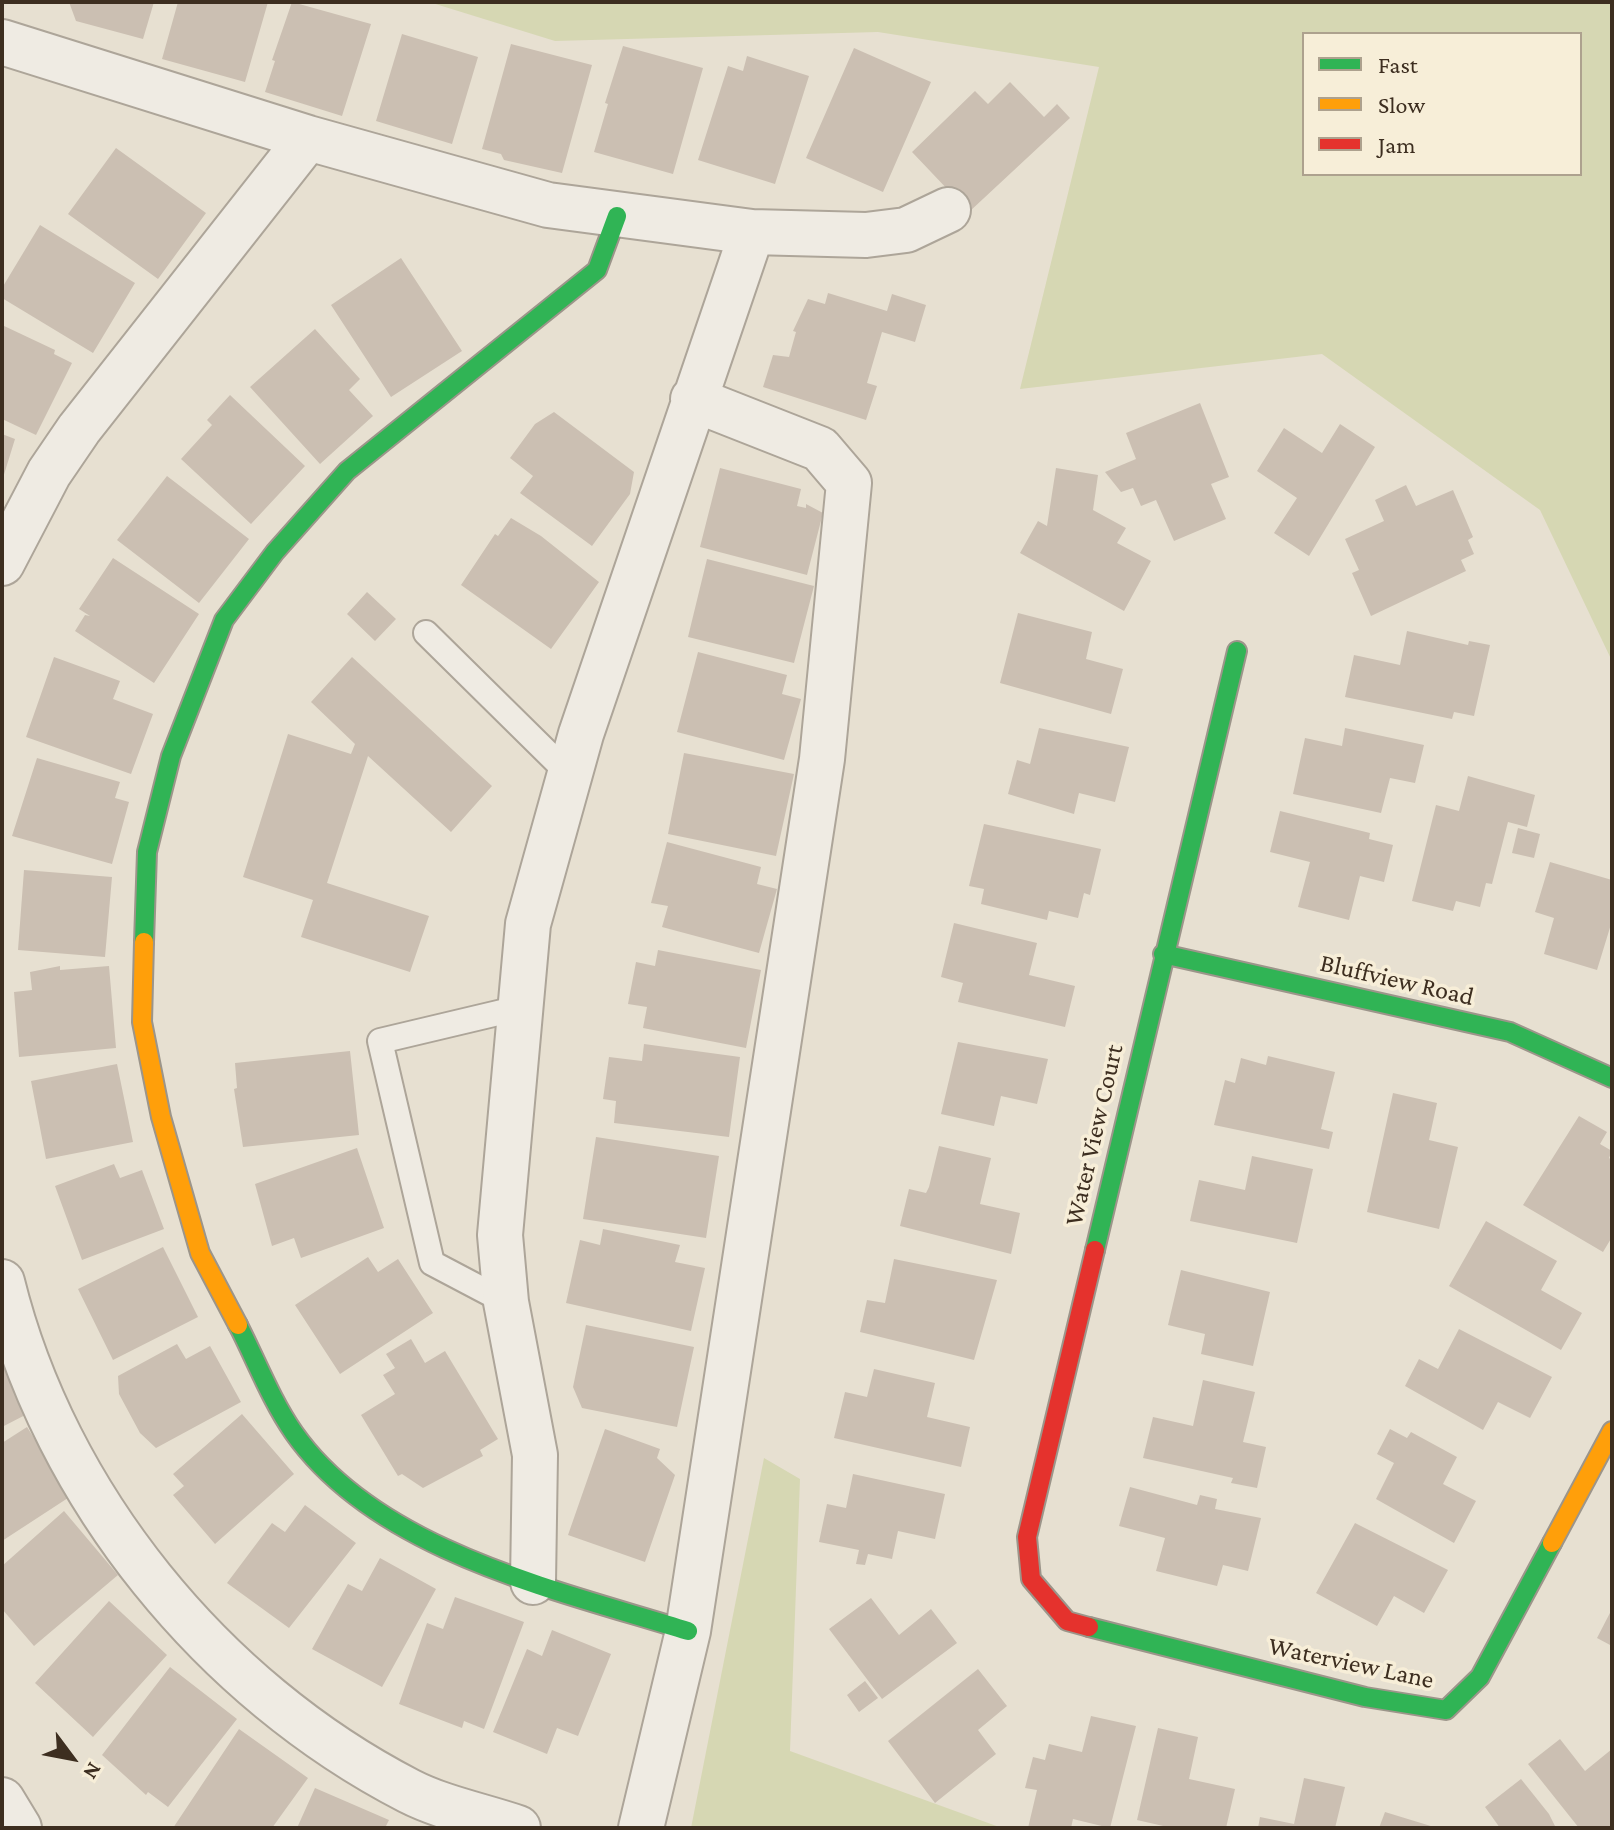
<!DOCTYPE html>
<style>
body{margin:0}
#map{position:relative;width:1614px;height:1830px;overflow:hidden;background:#e7e0d1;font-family:"Crimson Pro",serif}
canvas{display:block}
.frame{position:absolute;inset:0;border:4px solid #3d2e20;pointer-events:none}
.legend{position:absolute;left:1302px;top:32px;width:280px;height:144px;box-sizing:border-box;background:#f7eed8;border:2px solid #ada18e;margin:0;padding:10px 14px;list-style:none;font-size:24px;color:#3d2e20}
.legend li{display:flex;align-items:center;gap:16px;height:40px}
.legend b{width:40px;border:2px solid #ada18e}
.north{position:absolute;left:32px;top:1718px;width:80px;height:80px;-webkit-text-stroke:6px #f7eed8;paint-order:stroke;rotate:122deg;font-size:22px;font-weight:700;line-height:32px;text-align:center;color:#3d2e20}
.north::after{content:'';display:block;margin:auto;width:28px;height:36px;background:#3d2e20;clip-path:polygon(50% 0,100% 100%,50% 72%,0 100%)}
</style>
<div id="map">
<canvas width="1614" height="1830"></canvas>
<div class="frame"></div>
<ul class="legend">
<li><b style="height:10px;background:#30b455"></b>Fast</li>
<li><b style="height:10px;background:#ff9f0a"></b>Slow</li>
<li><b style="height:10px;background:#e5322d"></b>Jam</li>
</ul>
<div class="north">N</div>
</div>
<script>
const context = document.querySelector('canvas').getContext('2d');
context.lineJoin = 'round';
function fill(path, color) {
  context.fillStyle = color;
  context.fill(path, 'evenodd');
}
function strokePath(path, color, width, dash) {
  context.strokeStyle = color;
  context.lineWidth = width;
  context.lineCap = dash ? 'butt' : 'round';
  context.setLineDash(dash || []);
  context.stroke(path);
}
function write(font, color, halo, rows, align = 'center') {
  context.font = font + ' "Crimson Pro",serif';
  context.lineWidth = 7;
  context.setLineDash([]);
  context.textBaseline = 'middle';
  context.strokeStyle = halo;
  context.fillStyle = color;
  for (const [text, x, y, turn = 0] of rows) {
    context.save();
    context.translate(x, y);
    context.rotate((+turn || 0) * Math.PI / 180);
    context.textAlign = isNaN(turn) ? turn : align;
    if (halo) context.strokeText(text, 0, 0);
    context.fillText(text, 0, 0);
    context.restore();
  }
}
fill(new Path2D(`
 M429 2H1612V661L1540 510 1322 354 1020 389 1099 67 878 32 555 41ZM1304 34H1580V174H1304Z
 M764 1458 800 1479 790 1751 1002 1828H691Z`), '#d6d7b3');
fill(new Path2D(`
 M69 2H154L143 39 76 21Z
 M178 2H268L245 82 162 59Z
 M292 2 371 24 342 116 265 92 275 61 272 60Z
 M402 34 478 57 452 144 376 121Z
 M511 44 592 65 562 173 504 160 501 154 482 149Z
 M623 46 703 68 673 174 594 152 608 104 605 103Z
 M854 48 931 82 883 192 806 158Z
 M747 56 809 76 775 184 698 160 728 66 743 71Z
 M1010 82 1044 117 1057 104 1070 118 969 212 912 152 975 91 988 104Z
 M116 148 206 213 158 279 68 214Z
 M40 225 135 283 93 353 2 298V288Z
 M401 258 462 351 391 397 331 305Z
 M828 293 887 311 892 294 926 305 915 342 882 332 867 383 877 386 866 420 763 387 773 355 789 357 796 332 793 331 808 299 825 304Z
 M2 325 55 350 54 354 72 363 36 435 2 419Z
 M315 329 360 379 349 390 373 416 320 464 250 387Z
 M230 395 305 466 251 524 181 459 212 425 207 420Z
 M1200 403 1229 477 1211 484 1226 519 1174 541 1156 500 1141 506 1133 488 1121 492 1105 472 1136 459 1126 433Z
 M554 412 634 472 630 494 592 546 520 493 533 476 510 458 535 424Z
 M1340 424 1375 447 1309 556 1274 533 1297 498 1257 471 1284 428 1322 453Z
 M2 434 15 439 2 481Z
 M720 468 801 489 797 506 806 508V504L823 513 807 575 700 547Z
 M1056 468 1098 475 1093 510 1126 528 1117 543 1151 561 1124 611 1020 553 1038 521 1047 526Z
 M167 476 249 539 199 603 117 540Z
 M1406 485 1416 506 1453 490 1473 537 1468 540 1474 554 1461 560 1466 571 1371 616 1352 573 1359 570 1345 539 1384 521 1375 500Z
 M511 518 541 536 599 582 551 649 461 585 495 534 498 536Z
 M113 558 199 614 154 683 75 631 85 615 90 616 79 609Z
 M707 559 814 586 794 663 688 637Z
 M367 592 396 619 375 641 347 614Z
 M1018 613 1092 632 1086 659 1123 669 1111 714 1000 683Z
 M1407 631 1468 645 1469 641 1490 645 1474 716 1454 712 1452 719 1345 697 1354 655 1400 665Z
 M698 652 787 675 782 694 801 699 784 760 677 732Z
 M54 657 120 681 113 699 153 714 131 774 26 737Z
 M352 657 492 786 451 832 368 756 327 883 429 916 410 972 301 937 313 900 243 877 288 734 351 754 355 744 311 702Z
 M1039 728 1129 747 1115 802 1079 793 1074 814 1008 794 1017 760 1030 764Z
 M1345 728 1424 745 1415 783 1390 778 1381 813 1293 794 1305 738 1342 746Z
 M684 753 794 774 776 856 668 834Z
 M37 758 120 782 115 798 129 802 112 864 12 836Z
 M1468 776 1535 795 1527 827 1508 822 1492 884 1486 883 1480 907 1456 901 1453 911 1412 901 1436 805 1459 811Z
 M1280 811 1370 833 1369 839 1393 845 1384 882 1360 876 1349 920 1298 907 1310 862 1270 852Z
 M984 824 1101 849 1090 895 1084 893 1078 918 1049 911 1047 920 981 904 984 889 969 886Z
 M1518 828 1540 834 1534 858 1512 853Z
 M667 842 761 867 757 884 777 889 759 953 662 927 668 906 651 903Z
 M1550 862 1612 880V921L1597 970 1544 954 1554 918 1535 912Z
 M24 870 112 877 105 957 18 950Z
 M954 923 1037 943 1029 975 1075 986 1065 1027 958 1002 963 983 941 977Z
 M658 950 761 970 746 1048 643 1028 647 1007 628 1004 636 962 655 966Z
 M60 966V970L109 966 116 1048 19 1057 14 992 32 990 30 972Z
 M958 1042 1048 1059 1037 1104 1001 1096 994 1126 941 1114Z
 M644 1044 740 1057 729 1137 614 1123 616 1101 603 1099 609 1057 642 1061Z
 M350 1051 359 1135 243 1147 234 1089 237 1088 235 1063Z
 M1268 1056 1335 1072 1321 1129 1333 1132 1329 1149 1214 1125 1225 1080 1235 1083 1241 1058 1266 1065Z
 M117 1064 133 1142 46 1159 31 1081Z
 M1393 1093 1437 1103 1429 1140 1458 1147 1439 1229 1367 1212Z
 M1579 1116 1607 1132 1600 1144 1612 1151 1609 1158 1612 1160V1237L1603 1252 1523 1205Z
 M596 1137 719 1156 706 1238 583 1219Z
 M939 1146 991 1158 980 1204 1020 1213 1011 1254 900 1226 909 1189 926 1193 929 1187Z
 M357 1148 384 1228 301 1258 294 1238 272 1246 255 1184Z
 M1252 1156 1313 1169 1297 1243 1190 1221 1199 1180 1245 1190Z
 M114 1164 120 1178 142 1170 164 1229 82 1260 55 1186Z
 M1486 1221 1557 1261 1541 1290 1582 1313 1561 1350 1449 1286Z
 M603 1229 680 1245 675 1262 705 1268 691 1331 566 1303 580 1240 600 1245Z
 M163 1247 198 1317 113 1360 78 1289Z
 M368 1257 378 1272 398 1259 433 1313 340 1374 295 1305Z
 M894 1259 997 1280 974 1360 860 1332 867 1300 885 1303Z
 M1181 1270 1270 1292 1253 1366 1201 1354 1205 1334 1168 1325Z
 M586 1325 694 1347 677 1427 582 1408 573 1387Z
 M1459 1329 1552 1377 1530 1418 1498 1402 1483 1430 1405 1386 1419 1359 1438 1369Z
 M411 1339 425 1363 445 1351 498 1439 480 1450 483 1456 423 1488 402 1474 398 1476 361 1415 395 1394 383 1375 395 1368 386 1354Z
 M177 1344 186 1359 210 1346 241 1402 156 1448 140 1433 119 1394 118 1376Z
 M2 1356 31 1412 2 1427Z
 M874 1369 935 1383 927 1417 970 1427 961 1467 834 1438 845 1392 867 1397Z
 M1203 1380 1255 1392 1243 1442 1266 1447 1257 1488 1231 1483 1233 1478 1143 1458 1153 1417 1193 1426Z
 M242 1414 294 1474 215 1544 173 1495 184 1486 173 1474Z
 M27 1427 71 1496 2 1541V1443Z
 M605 1429 660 1449 657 1458 675 1475 645 1562 568 1535Z
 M1390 1429 1407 1438 1411 1432 1457 1457 1443 1484 1476 1501 1454 1543 1376 1499 1394 1463 1377 1454Z
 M853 1474 945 1494 935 1539 898 1531 892 1559 868 1554 865 1565 856 1564 859 1550 819 1542 827 1504 846 1508Z
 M1130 1487 1197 1505 1200 1495 1217 1499 1215 1509 1261 1518 1248 1571 1223 1565 1217 1586 1156 1571 1165 1538 1119 1526Z
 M305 1505 356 1543 289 1628 227 1583 272 1523 285 1532Z
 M64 1511 118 1575 34 1646 2 1609V1566Z
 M1355 1523 1448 1570 1424 1613 1394 1596 1377 1626 1316 1593Z
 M380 1558 436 1589 382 1687 312 1649 348 1584 362 1591Z
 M455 1597 524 1622 484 1729 464 1721 462 1728 399 1704 427 1623 443 1629Z
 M871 1598 899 1635 931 1609 957 1643 882 1699 829 1629Z
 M109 1601 167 1655 93 1737 35 1683Z
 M1612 1609V1646L1597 1638Z
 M552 1630 611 1654 578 1736 557 1728 547 1754 493 1732 527 1649 542 1656Z
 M170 1667 237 1719 168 1807 148 1792 146 1795 102 1755Z
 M978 1669 1007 1706 978 1730 996 1754 935 1803 888 1741Z
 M865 1681 878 1698 859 1712 847 1695Z
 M1091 1716 1136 1726 1110 1828 1073 1819 1071 1828H1028L1037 1790 1025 1788 1033 1757 1045 1760 1049 1744 1082 1752Z
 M1158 1728 1198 1737 1189 1779 1235 1789 1226 1828H1172L1137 1820Z
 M239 1729 308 1778 272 1828H173Z
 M1560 1739 1585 1771 1612 1749V1828H1579L1528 1764Z
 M1304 1778 1345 1787 1335 1828H1258L1260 1817 1294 1824Z
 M1521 1779 1549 1814 1556 1828H1500L1485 1807Z
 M315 1788 389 1820 385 1828H297Z
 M1385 1812 1434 1827V1828H1379Z`), '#cbbfb2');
const lane = new Path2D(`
 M426 633 569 774
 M506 1302 432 1263 380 1041 519 1008`);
const street = new Path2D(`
 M2 42 308 138 548 205 752 232 866 235 906 230 948 210
 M2 563 49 473 79 429 308 138
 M2 1282C55 1497 213 1690 409 1791 442 1808 483 1816 518 1828
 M533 1582 535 1455 506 1302 500 1235 528 924 581 734 752 232
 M2 1800 19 1828
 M641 1828 688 1631 822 759 849 483 820 449 693 399`);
const fast = new Path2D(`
 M144 942 147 852 171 756 224 620 275 552 347 471 597 270 617 216
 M1163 954 1510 1032 1612 1078
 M1095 1250 1237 651
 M238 1325C256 1360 271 1400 294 1433 377 1551 557 1590 688 1631
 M1089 1627 1365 1697 1446 1710 1480 1677 1552 1543`);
const slow = new Path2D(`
 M144 942 142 1022 161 1117 200 1253 238 1325
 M1552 1543 1612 1431`);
const jam = new Path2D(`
 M1089 1627 1067 1621 1031 1579 1027 1537 1095 1250`);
strokePath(lane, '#ada599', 28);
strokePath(street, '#ada599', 48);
strokePath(fast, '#9c958a', 22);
strokePath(slow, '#9c958a', 22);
strokePath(jam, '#9c958a', 22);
strokePath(lane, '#efebe3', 24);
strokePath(street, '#efebe3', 44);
strokePath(fast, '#30b455', 18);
strokePath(slow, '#ff9f0a', 18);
strokePath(jam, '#e5322d', 18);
write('26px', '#3d2e20', '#f7eed8', [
 ["Bluffview Road",1397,980,13],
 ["Water View Court",1094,1135,-77],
 ["Waterview Lane",1351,1663,12]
]);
</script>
